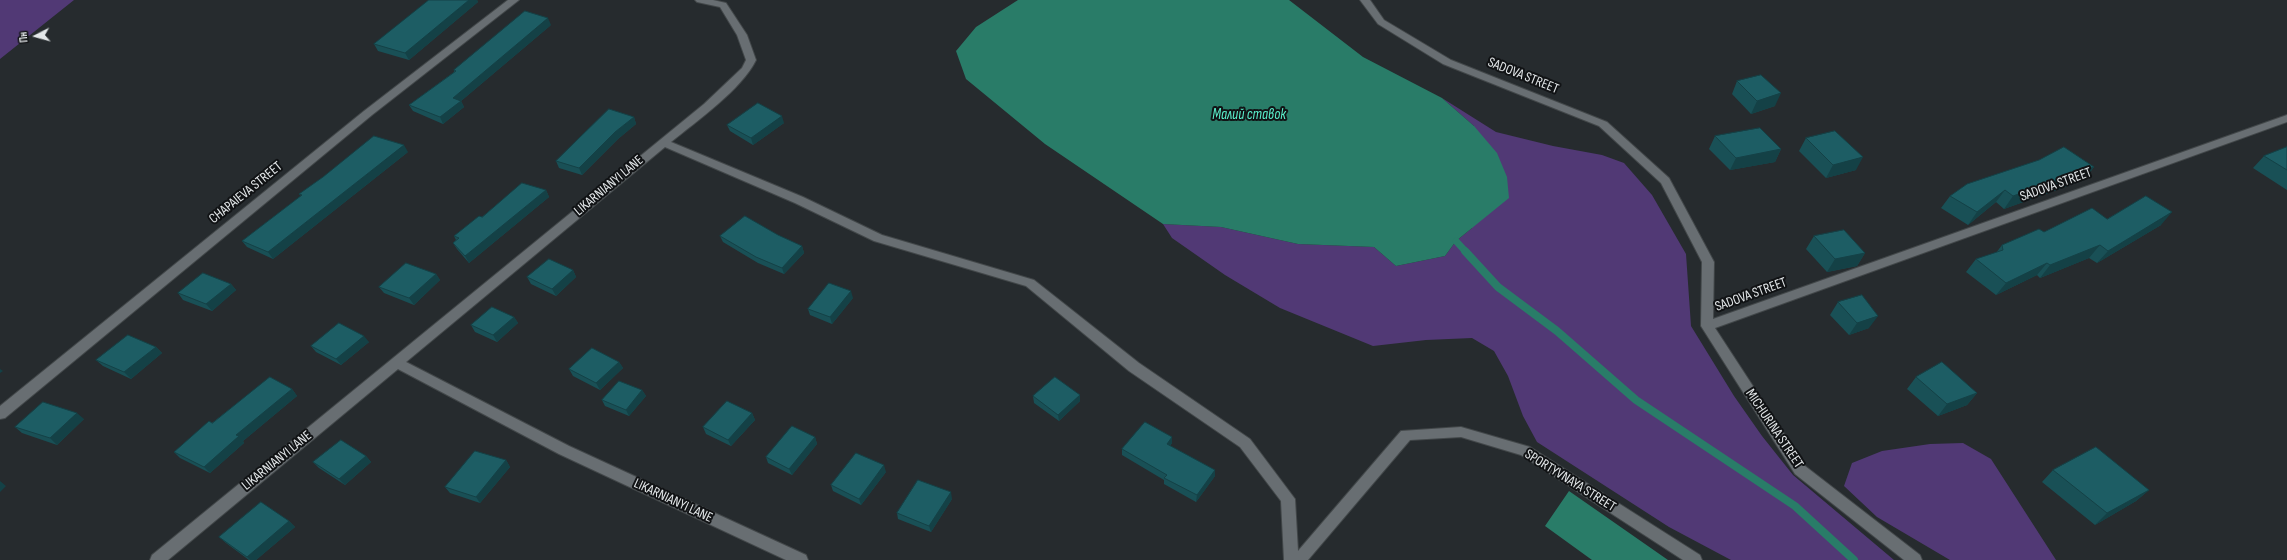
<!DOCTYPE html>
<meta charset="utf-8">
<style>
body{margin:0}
#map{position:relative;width:2287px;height:560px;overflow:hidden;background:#262b2e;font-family:"Sofia Sans Condensed",sans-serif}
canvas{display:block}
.north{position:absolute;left:16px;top:16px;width:40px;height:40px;-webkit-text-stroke:3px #111315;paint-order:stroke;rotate:264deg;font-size:11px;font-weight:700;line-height:16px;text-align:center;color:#e3e7e9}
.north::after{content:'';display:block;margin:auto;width:14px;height:18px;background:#e3e7e9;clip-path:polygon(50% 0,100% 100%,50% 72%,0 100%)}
</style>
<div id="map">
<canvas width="2287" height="560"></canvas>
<div class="north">Пн</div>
</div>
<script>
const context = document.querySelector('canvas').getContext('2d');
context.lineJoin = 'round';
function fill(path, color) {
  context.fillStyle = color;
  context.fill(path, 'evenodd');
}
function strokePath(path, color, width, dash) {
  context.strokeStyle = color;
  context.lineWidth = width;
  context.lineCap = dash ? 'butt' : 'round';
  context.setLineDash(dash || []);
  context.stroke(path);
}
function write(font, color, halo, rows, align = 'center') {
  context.font = font + ' "Sofia Sans Condensed",sans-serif';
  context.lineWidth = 4;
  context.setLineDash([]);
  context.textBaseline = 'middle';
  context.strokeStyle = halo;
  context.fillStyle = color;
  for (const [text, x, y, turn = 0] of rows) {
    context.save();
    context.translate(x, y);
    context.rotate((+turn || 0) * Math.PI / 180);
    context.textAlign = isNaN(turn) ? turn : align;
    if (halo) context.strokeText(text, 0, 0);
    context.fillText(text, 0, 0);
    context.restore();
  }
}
fill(new Path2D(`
 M0 0H74L0 59Z
 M1442 98 1496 132 1553 146 1602 155 1624 163 1652 195 1686 254 1691 326 1734 396 1762 436 1793 475 1894 560H1731L1669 527 1537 442 1523 416 1508 376 1494 351 1472 338 1426 340 1373 346 1280 308 1225 275 1172 238 1163 224 1221 227 1298 244 1374 247 1396 266 1445 256 1456 241 1472 228 1474 126Z
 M1963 443 1991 459 2056 560H1950L1877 517 1844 486 1852 463 1882 451 1930 444Z`), '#513975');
fill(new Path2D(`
 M1018 0H1289L1363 57 1442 98 1474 126 1497 153 1507 177 1509 198 1456 241 1445 256 1396 266 1374 247 1298 244 1221 227 1163 224 1045 144 966 79 956 51 976 27Z
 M1569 491 1668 560H1592L1545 526Z`), '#297c68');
strokePath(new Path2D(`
 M1456 241 1466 252`), '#297c68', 7);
strokePath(new Path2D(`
 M1465 251 1498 287 1557 331 1636 400 1795 506 1854 560`), '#297c68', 8);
const street = new Path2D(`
 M508 0H519L372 115 5 418 0 419V406L364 111Z
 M695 0H713L726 3 747 35 756 60C742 89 697 121 671 142L803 197 882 235 1034 280 1139 363 1250 439 1295 499 1298 551 1401 431 1461 427 1530 447 1700 555 1702 560H1683L1521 455 1461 437 1410 440 1308 560H1284L1281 501 1240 447 1129 371 1026 286 874 241 795 203 665 147 406 362 569 446 806 555 808 560H786L559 454 398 369 168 560H150L152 555 704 104 742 68 746 60 737 35 720 7 697 2Z
 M1360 0H1370L1384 20 1451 60 1607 122 1669 178 1714 262 1713 319 2287 115V122L1715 328 1805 466 1920 555 1922 560H1904L1795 474 1701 326 1702 262 1661 183 1599 126 1443 64 1378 24Z`);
strokePath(street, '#424749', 2);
fill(street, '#686e72');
fill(new Path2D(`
 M429 0H477L478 2 409 60 378 51 374 44Z
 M551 25 461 101 464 107 443 124 413 111 409 105 454 72V70Z
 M1737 81 1775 106 1751 114 1732 94Z
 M634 117 636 124 618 139 582 175 559 168 556 161Z
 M784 123 753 145 730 131 727 125Z
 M1715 136 1781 149 1775 162 1730 170 1709 149Z
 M1806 138 1856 170 1826 178 1799 151Z
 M2287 147V190L2253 168 2264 156Z
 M408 152 273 259 247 247 242 241 301 196 299 194Z
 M2094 167 2084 180 2004 209 1996 202 1968 225 1941 208 1950 196Z
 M546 190 549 197 469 263 457 249 453 243 456 240 454 236 482 217Z
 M2107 219 2161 225 2097 263 2089 258 2040 278 2037 275 1996 295 1966 272 1976 259 1996 253 2002 245 2044 232Z
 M778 235 802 246 804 253 784 274 758 263 723 242 720 236Z
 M1814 236 1865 253 1857 266 1827 272 1806 249Z
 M573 270 576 277 556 296 531 284 527 277Z
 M436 274 440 280 414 305 384 293 379 287Z
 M231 284 236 290 212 311 183 300 178 293Z
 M853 298 832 324 810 315 808 309Z
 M1838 302 1869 328 1849 335 1830 315Z
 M514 317 518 323 497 342 475 332 471 325Z
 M369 342 341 365 316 352 311 346Z
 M156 347 162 353 131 379 103 366 96 360Z
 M619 362 623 368 600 390 573 376 569 369Z
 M1916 377 1977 393 1967 405 1938 416 1907 389Z
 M292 389 297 396 243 441 244 443 210 473 180 458 174 452 212 423Z
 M642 390 646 396 629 416 605 406 602 400Z
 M1033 396 1080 401 1059 421 1034 403Z
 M752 413 755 420 731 446 706 434 703 427Z
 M84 419 57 445 22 433 15 427Z
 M815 437 817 444 792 475 768 463 766 457Z
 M1172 437V443L1170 446 1215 476 1196 502 1164 484V480L1122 455V449Z
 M366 456 371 462 345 485 319 468 313 462Z
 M506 460 510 467 480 503 450 493 445 487Z
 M2053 470 2149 490 2136 501 2095 525 2042 482Z
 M886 472 861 505 833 491 831 485Z
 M952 499 931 532 898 519 897 513Z
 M289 521 295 527 256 560H249L226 543 219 537Z`), '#195056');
fill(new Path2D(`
 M469 0H477L478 2 409 60 405 53Z
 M548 18 551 25 461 101 464 107 443 124 440 117 453 98Z
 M1781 93 1775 106 1751 114 1757 101Z
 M782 116 784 123 753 145 751 138Z
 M634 117 636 124 618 139 582 175 579 168 615 132Z
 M404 145 408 152 273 259 268 252Z
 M1781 149 1775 162 1730 170 1736 158Z
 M1863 157 1856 170 1826 178 1833 165Z
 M2094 167 2084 180 2004 209 2013 196Z
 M546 190 549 197 469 263 465 256Z
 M2005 190 1996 202 1968 225 1977 212Z
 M2172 212 2161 225 2097 263 2108 251Z
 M2100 245 2089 258 2040 278 2050 265Z
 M802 246 804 253 784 274 782 268Z
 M1865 253 1857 266 1827 272 1835 259Z
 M2047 263 2037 275 1996 295 2006 283Z
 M573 270 576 277 556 296 552 289Z
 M436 274 440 280 414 305 409 298Z
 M231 284 236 290 212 311 206 304Z
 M851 291 853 298 832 324 830 317Z
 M1878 316 1869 328 1849 335 1857 323Z
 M514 317 518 323 497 342 493 335Z
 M364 336 369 342 341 365 336 359Z
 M156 347 162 353 131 379 124 372Z
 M619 362 623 368 600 390 596 383Z
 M0 369 3 371 0 373Z
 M292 389 297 396 243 441 244 443 210 473 204 467 236 435Z
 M642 390 646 396 629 416 626 410Z
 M1977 393 1967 405 1938 416 1947 404Z
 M1080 395V401L1059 421 1058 415Z
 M77 413 84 419 57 445 50 438Z
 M752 413 755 420 731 446 728 440Z
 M815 437 817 444 792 475 789 469Z
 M1172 437V443L1166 450 1167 444Z
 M366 456 371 462 345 485 339 479Z
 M506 460 510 467 480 503 476 497Z
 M884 465 886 472 861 505 859 499Z
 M1215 470V476L1196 502 1197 495Z
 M0 481 6 486 0 492Z
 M2149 490 2136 501 2095 525 2107 513Z
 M951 492 952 499 931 532 929 526Z
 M289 521 295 527 256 560H250L247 557Z`), '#144146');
const building = new Path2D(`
 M429 0H469L405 53 374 44Z
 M525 11 548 18 453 98 461 101 440 117 409 105 456 71 454 70Z
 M1761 75 1781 93 1757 101 1737 81Z
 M758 103 782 116 751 138 727 125Z
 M609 109 634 117 615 132 579 168 556 161Z
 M1760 128 1781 149 1736 158 1715 136Z
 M1835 131 1863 157 1833 165 1806 138Z
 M374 136 404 145 268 252 242 241 302 195 299 194 323 177Z
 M2064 147 2094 167 2013 196 2005 190 1977 212 1950 196 1967 184 2039 160Z
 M2287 147V170L2264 156Z
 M522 183 546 190 465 256 453 243 459 238 454 236 479 216 482 217Z
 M2146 196 2172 212 2108 251 2100 245 2050 265 2047 263 2006 283 1976 259 2003 250 2002 245 2039 229 2044 232 2092 208 2107 219Z
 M745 216 778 235 802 246 782 268 756 257 720 236Z
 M1844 230 1865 253 1835 259 1814 236Z
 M549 259 573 270 552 289 527 277Z
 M406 263 436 274 409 298 379 287Z
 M203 273 231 284 206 304 178 293Z
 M829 283 851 291 830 317 808 309Z
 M1862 295 1878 316 1857 323 1838 302Z
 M492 307 514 317 493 335 471 325Z
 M339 323 364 336 336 359 311 346Z
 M128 335 156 347 124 372 96 360Z
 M592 348 619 362 596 383 569 369Z
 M1942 362 1977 393 1947 404 1916 377Z
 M270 377 292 389 236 435 239 436 204 467 174 452 209 421 212 423Z
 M1055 377 1080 395 1058 415 1033 396Z
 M619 381 642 390 626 410 602 400Z
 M727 401 752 413 728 440 703 427Z
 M43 402 77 413 50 438 15 427Z
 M1145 422 1172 437 1167 444 1215 470 1197 495 1164 478 1167 475 1122 449Z
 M792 426 815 437 789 469 766 457Z
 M341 440 366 456 339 479 313 462Z
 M2096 447 2149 490 2107 513 2053 470Z
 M475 451 506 460 476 497 445 487Z
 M856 453 884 465 859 499 831 485Z
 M918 480 951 492 929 526 897 513Z
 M261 502 289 521 247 557 219 537Z`);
fill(building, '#1d5d64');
strokePath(building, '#144146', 1);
write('14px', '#e3e7e9', '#111315', [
 ["SADOVA STREET",1523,76,22],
 ["SADOVA STREET",2056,185,-20],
 ["LIKARNIANYI LANE",609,186,-40],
 ["CHAPAIEVA STREET",246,193,-39],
 ["SADOVA STREET",1751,295,-20],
 ["MICHURINA STREET",1774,429,56],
 ["LIKARNIANYI LANE",277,461,-39],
 ["SPORTYVNAYA STREET",1570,481,32],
 ["LIKARNIANYI LANE",673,501,25]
]);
write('italic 15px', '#5aeecb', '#111315', [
 ["Малий ставок",1249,115]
]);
</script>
